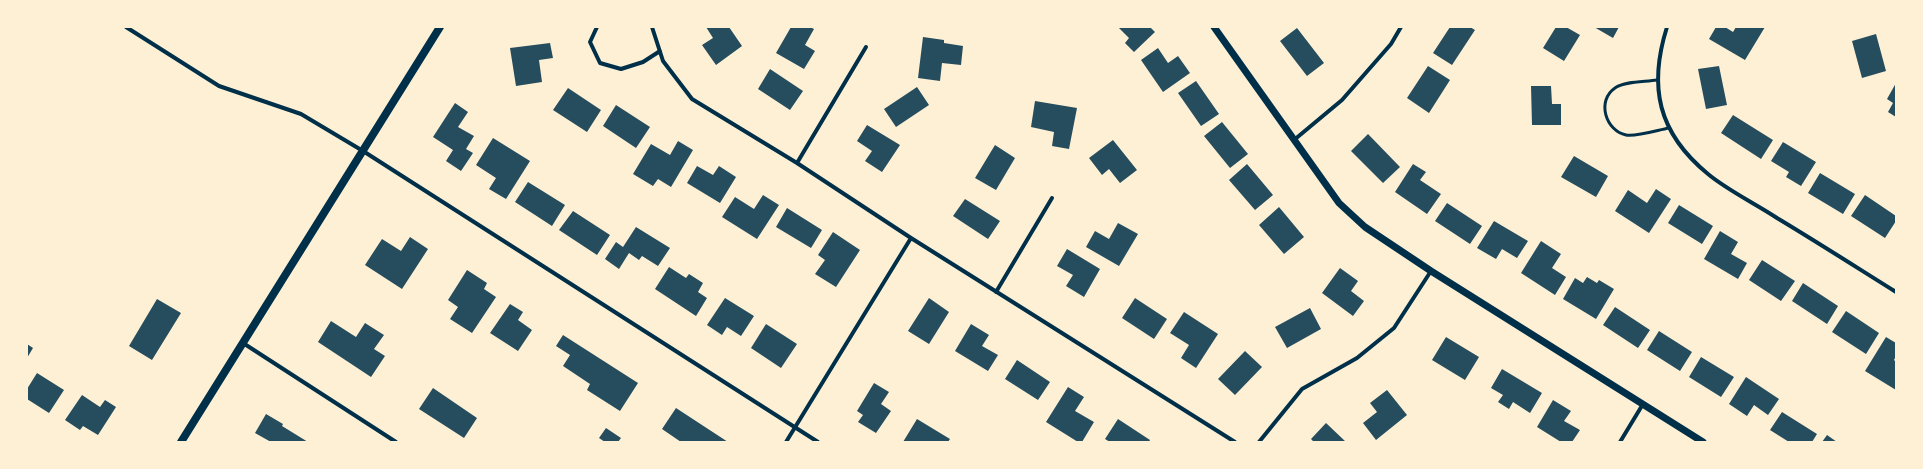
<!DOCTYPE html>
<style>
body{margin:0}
#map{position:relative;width:1923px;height:469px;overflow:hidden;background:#fdf0d5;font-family:"Archivo Narrow",sans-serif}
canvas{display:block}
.frame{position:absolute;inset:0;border:28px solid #fdf0d5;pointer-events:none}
</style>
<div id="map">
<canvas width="1923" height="469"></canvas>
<div class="frame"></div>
</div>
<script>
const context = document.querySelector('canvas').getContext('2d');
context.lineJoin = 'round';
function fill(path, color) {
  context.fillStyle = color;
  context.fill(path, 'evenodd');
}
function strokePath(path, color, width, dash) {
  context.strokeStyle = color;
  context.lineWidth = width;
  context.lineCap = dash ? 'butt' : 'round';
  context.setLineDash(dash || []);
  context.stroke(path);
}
fill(new Path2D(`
 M706 27H729L742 46 716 65 702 45 713 38Z
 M791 27H810L814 29 805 45 815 51 804 69 776 53Z
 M1118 27H1150L1155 32 1134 52 1125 43 1129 38Z
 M1450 27H1470L1475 30 1452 65 1433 53Z
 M1556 27H1566L1580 35 1564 61 1543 48Z
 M1594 27H1619L1613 38Z
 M1716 27H1725L1733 32 1736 27H1765L1745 60 1709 39Z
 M1297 28 1324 63 1307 76 1280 41Z
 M1876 34 1886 71 1862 78 1852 41Z
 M923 37 944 40V43L963 46 961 65 942 63 940 81 918 78Z
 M550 43 553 58 539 60 542 82 516 86 510 48Z
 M1158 48 1168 63 1178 56 1190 73 1163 92 1141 60Z
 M1428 66 1450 80 1429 113 1407 98Z
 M1719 66 1727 105 1706 109 1698 69Z
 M770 69 803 91 790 110 758 89Z
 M1196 81 1219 114 1201 126 1178 93Z
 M1896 83V117L1888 112 1893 103 1887 99Z
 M1531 86H1551L1552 104H1561V125H1532Z
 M917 87 929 105 896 127 884 109Z
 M568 88 601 110 587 132 553 110Z
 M1035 101 1077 108 1069 149 1052 146 1054 132 1031 127Z
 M455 103 468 112 458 127 474 136 466 149 473 153 461 171 446 161 453 150 433 137Z
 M616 105 650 127 636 148 603 126Z
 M1733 115 1773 140 1761 159 1721 133Z
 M1222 122 1248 154 1230 168 1204 136Z
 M867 125 900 145 882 172 865 161 872 151 857 141Z
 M1368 134 1400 167 1383 183 1351 151Z
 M493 138 530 161 506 199 489 189 496 178 476 165Z
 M1113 140 1137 170 1120 183 1109 169 1102 175 1089 158Z
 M678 141 693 150 671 187 658 179 653 186 633 174 651 144 670 155Z
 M1783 142 1816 162 1801 186 1786 177 1789 172 1771 161Z
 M995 145 1015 158 996 190 975 178Z
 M1574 156 1608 176 1596 197 1561 177Z
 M1247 164 1273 195 1255 210 1229 180Z
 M1413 164 1426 172 1420 180 1441 194 1427 214 1395 192Z
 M697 166 713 175 719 166 736 177 720 203 687 183Z
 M1820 173 1855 194 1843 214 1808 193Z
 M528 182 565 205 552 226 515 202Z
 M1656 189 1671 199 1649 233 1615 211 1628 190 1647 203Z
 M763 195 779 205 757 239 722 217 735 197 754 209Z
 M1865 195 1896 216V221L1885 238 1851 216Z
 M965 199 1000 221 988 239 953 216Z
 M1447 203 1482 226 1470 244 1435 221Z
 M1679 205 1713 226 1702 244 1668 223Z
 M1279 207 1304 237 1284 254 1259 225Z
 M787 208 822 230 811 248 776 227Z
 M573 211 610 235 597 255 559 230Z
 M1494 221 1528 241 1517 258 1502 249 1496 259 1477 248Z
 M1118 223 1138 234 1119 266 1086 247 1095 231 1109 239Z
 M636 227 670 248 658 266 642 256 639 260 629 253 619 269 605 259 616 242 623 247Z
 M1720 231 1738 242 1731 254 1747 263 1738 279 1704 259Z
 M833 232 860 250 836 287 815 274 825 260 818 255Z
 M410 237 428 249 402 289 365 265 382 239 401 251Z
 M1541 241 1561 254 1552 268 1566 277 1555 295 1521 273Z
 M1067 249 1100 269 1084 297 1066 286 1073 275 1057 266Z
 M1762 260 1795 281 1781 301 1749 280Z
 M669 267 686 278 689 274 703 283 698 292 707 298 696 316 655 289Z
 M1340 268 1358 281 1351 291 1364 301 1353 316 1322 293Z
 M467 270 487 283 484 289 496 297 472 333 450 319 458 307 448 300Z
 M1587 277 1597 283 1599 280 1614 289 1596 319 1563 299 1575 278 1583 283Z
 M1803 283 1838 306 1827 324 1792 301Z
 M725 298 754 316 741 336 727 327 722 335 707 325Z
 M929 298 949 312 929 344 908 331Z
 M1135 298 1167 319 1154 339 1122 318Z
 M157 299 181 313 152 360 129 346Z
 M510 304 523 312 518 320 532 330 518 351 490 333Z
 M1615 307 1650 330 1638 348 1603 325Z
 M1310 308 1321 329 1287 348 1275 327Z
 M1846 311 1879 333 1866 354 1832 332Z
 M1184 312 1218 334 1196 368 1181 358 1189 345 1170 333Z
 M331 321 356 337 365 323 384 335 374 349 385 356 371 377 318 342Z
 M766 324 797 344 781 368 751 348Z
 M971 324 989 335 982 346 998 355 988 371 955 351Z
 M1659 331 1692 352 1680 371 1647 350Z
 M563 335 638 383 620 411 587 390 590 384 563 366 570 355 556 346Z
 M1446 337 1479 357 1465 380 1432 360Z
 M1886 337 1896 343V356L1894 360 1896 362V390L1865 371Z
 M27 344 33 348 27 358Z
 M1245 351 1262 367 1235 395 1218 379Z
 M1701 357 1734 377 1721 397 1689 377Z
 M1017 360 1050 382 1038 400 1005 379Z
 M1502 369 1542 393 1530 413 1513 402 1509 409 1498 402 1503 395 1491 388Z
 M37 373 64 390 49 413 27 399V389Z
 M1746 377 1779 399 1768 415 1754 405 1747 416 1729 404Z
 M874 383 889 392 881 404 891 411 876 433 858 422 863 415 857 411Z
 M1068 387 1084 397 1075 411 1094 422 1082 442H1078L1046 422Z
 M433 388 477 418 464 438 419 409Z
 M1387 390 1407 415 1376 440 1363 423 1377 412 1370 403Z
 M82 395 100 407 105 400 116 407 98 435 83 426 80 430 65 420Z
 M1553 400 1571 411 1564 421 1580 430 1572 442H1561L1537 427Z
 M676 408 728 442H681L662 429Z
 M1782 412 1817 434 1812 442H1789L1770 430Z
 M266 414 283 424 282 426 308 442H271L255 433Z
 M917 419 950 439 948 442H903Z
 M1118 419 1150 440 1149 442H1110L1105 439Z
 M1326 423 1346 442H1314L1311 439Z
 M606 428 621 438 618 442H605L599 438Z
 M1827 435 1837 442H1822Z`), '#264d5e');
strokePath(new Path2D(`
 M1657 80C1645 82 1625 81 1615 88 1596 101 1606 131 1626 135 1636 137 1658 130 1669 128`), '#003049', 3);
strokePath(new Path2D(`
 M126 27 219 86 301 114 363 151 818 442
 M597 27 590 42 600 63 621 69 643 62 660 51
 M652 27 663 61 692 99 797 163 911 238 1235 442
 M1667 27C1648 87 1658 133 1708 174 1727 190 1756 204 1777 218 1817 242 1856 267 1896 292
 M1294 140 1342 100 1391 44 1401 27
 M797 163 866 47
 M996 292 1052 198
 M243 343 396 442
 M786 442 911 238
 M1259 442 1302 389 1357 358 1394 328 1431 271
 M1620 442 1643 404`), '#003049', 4);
strokePath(new Path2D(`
 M1214 27 1339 203 1365 227 1431 271 1703 442`), '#003049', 7);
strokePath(new Path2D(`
 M181 442 440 27`), '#003049', 8);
</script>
